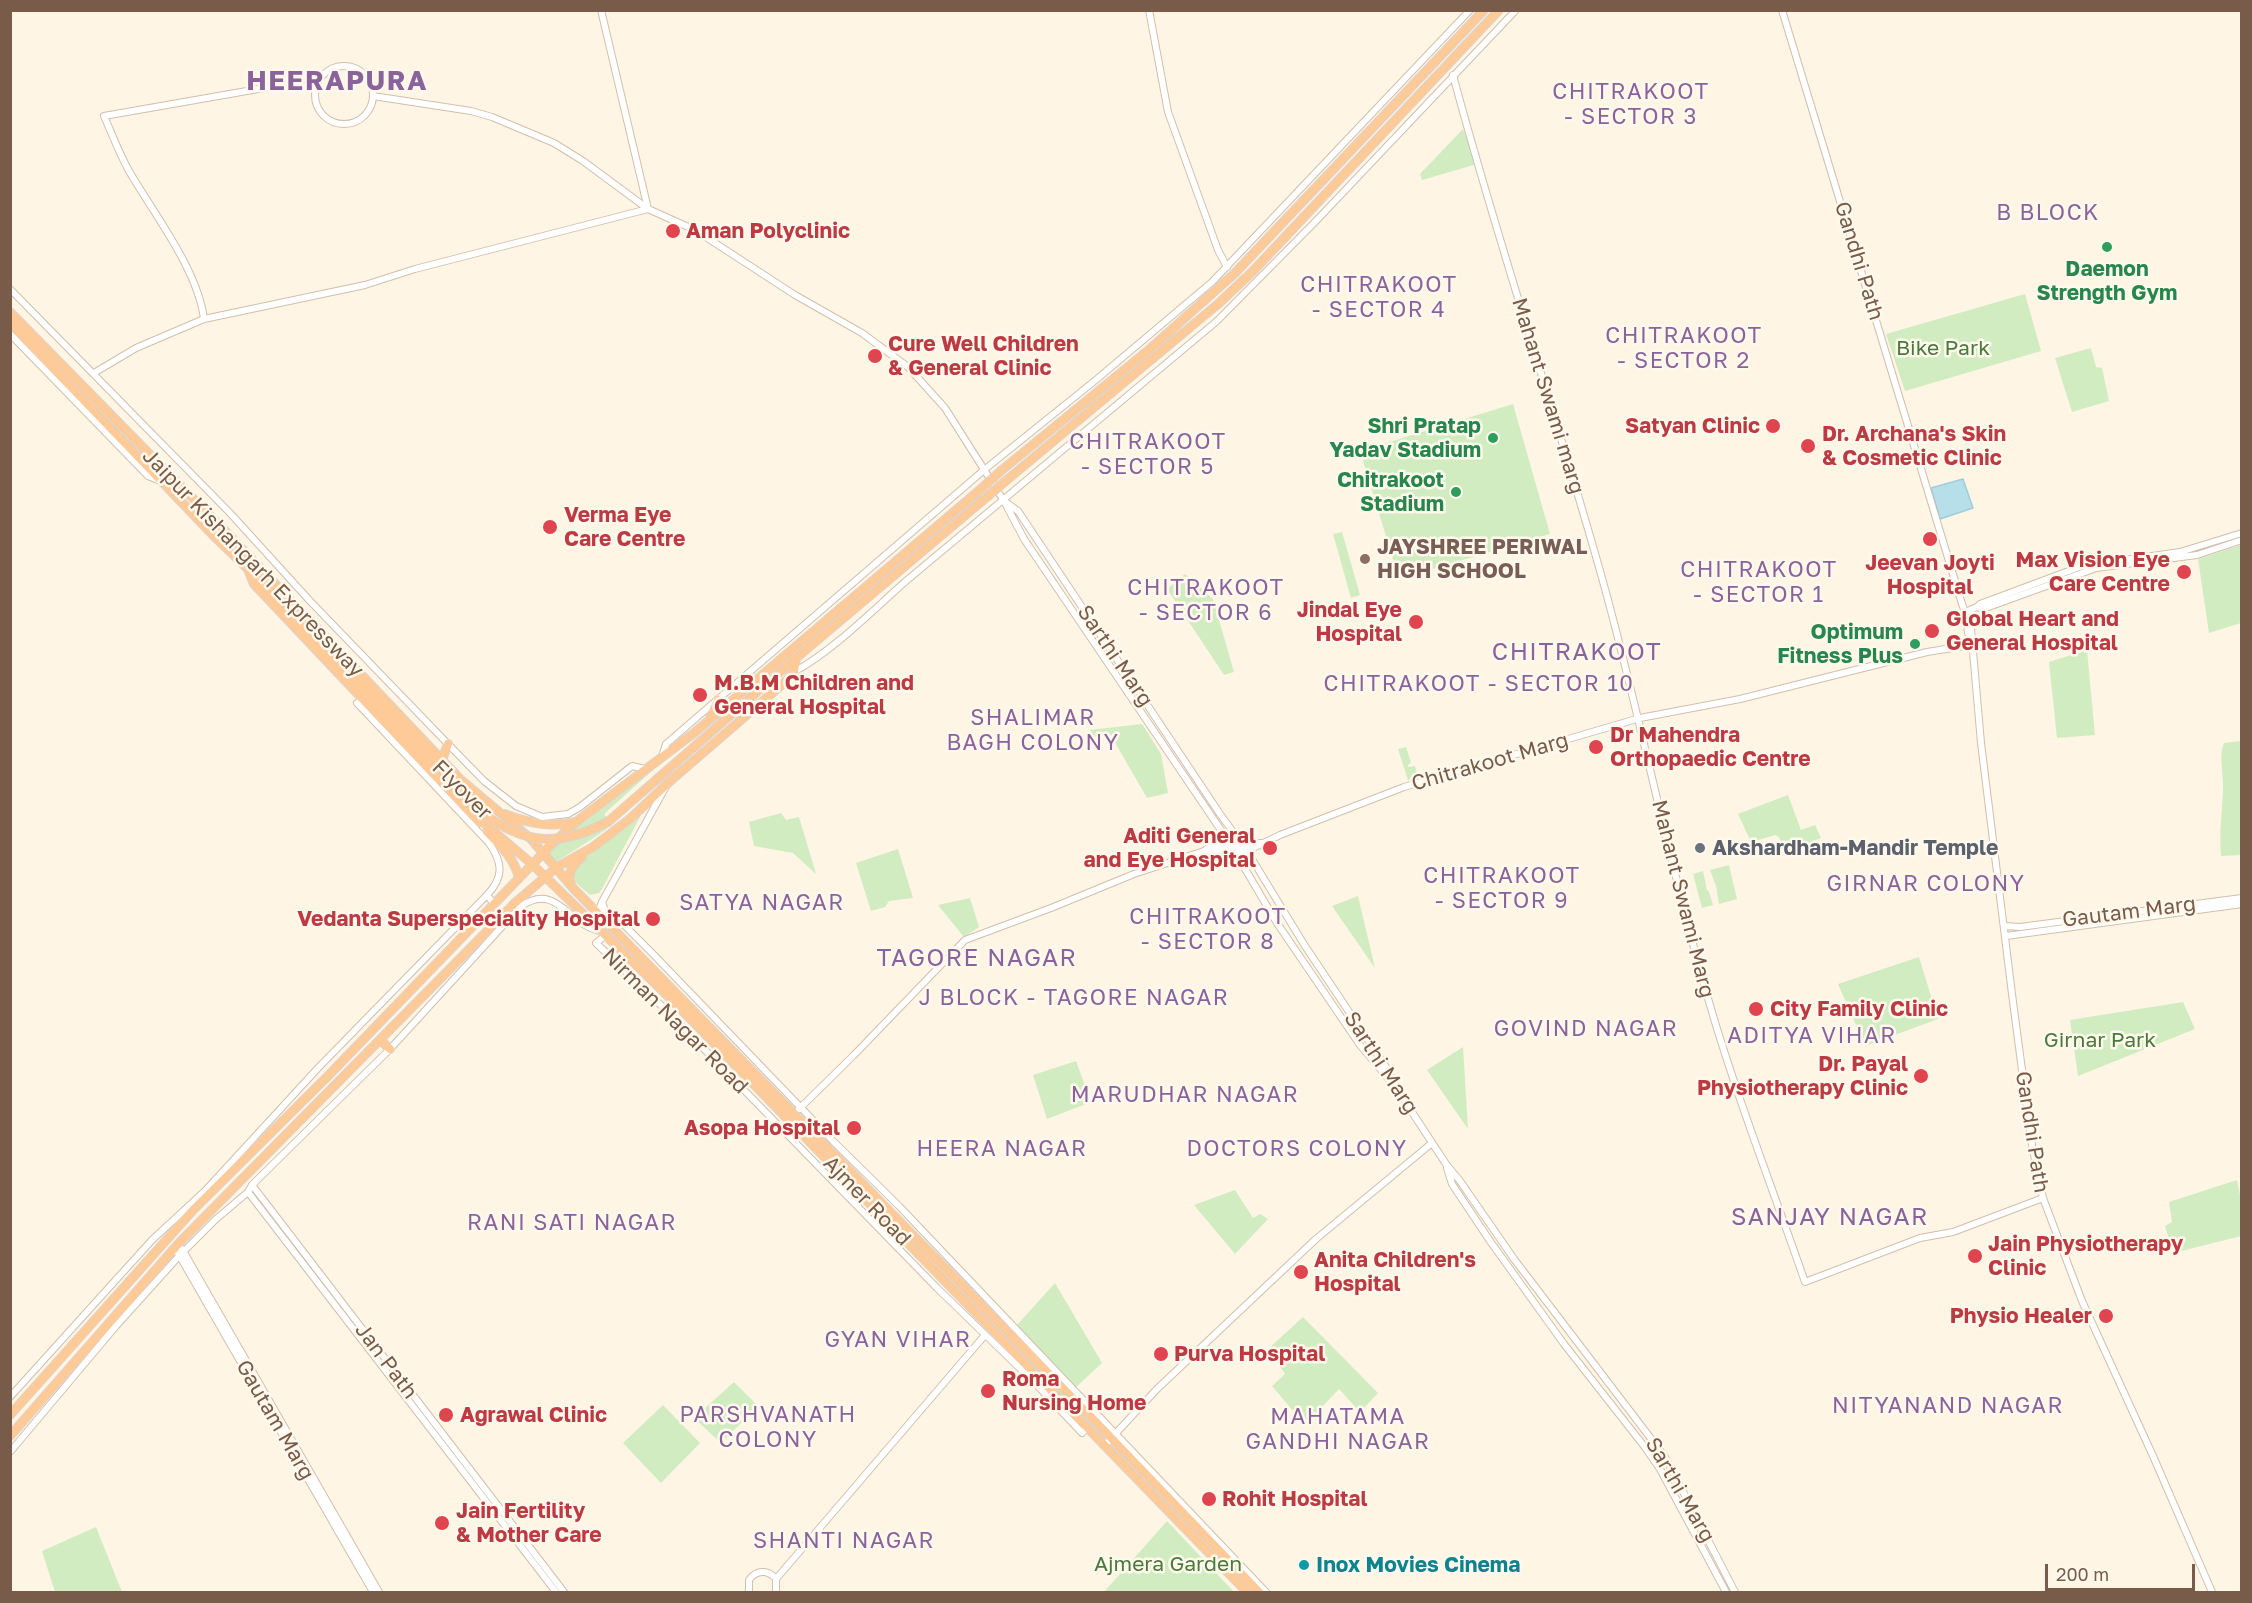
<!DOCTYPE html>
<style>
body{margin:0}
#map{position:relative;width:2252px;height:1603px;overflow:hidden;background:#fef5e4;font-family:"Golos Text",sans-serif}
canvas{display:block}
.frame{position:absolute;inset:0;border:12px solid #785b48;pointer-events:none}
.scale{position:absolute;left:2045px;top:1564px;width:150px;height:27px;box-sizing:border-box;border:3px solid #785b48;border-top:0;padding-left:8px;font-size:18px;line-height:21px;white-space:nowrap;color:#785b48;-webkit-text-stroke:4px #fff8ec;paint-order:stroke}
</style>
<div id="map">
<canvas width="2252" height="1603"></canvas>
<div class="frame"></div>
<div class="scale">200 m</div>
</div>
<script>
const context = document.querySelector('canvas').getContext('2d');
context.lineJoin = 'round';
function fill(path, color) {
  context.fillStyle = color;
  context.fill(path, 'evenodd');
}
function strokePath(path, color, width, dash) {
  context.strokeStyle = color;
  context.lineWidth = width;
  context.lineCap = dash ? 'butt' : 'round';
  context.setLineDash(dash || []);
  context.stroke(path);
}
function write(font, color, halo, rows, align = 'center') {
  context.font = font + ' "Golos Text",sans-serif';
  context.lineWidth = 5;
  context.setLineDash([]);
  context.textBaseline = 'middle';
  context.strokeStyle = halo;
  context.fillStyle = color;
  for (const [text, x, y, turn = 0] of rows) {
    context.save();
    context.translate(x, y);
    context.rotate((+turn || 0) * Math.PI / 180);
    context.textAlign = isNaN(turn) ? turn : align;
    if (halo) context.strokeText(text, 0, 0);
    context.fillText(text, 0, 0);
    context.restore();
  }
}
fill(new Path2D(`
 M1463 129 1474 157V165L1422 180 1420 174Z
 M2025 294 2041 351 1905 391 1886 334Z
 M2091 348 2096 367 2102 368 2109 401 2072 412 2055 358Z
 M1513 404 1550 534 1399 579 1360 451Z
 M1342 532 1360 595 1351 598 1333 534Z
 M2241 545V623L2209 633 2198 559Z
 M1185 574 1213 599 1234 672 1224 675 1167 589Z
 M2087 650 2095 735 2057 738 2049 662Z
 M1142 724 1161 754 1168 793 1147 798 1109 732 1095 739 1090 730Z
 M692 735 604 814 612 825 595 837 556 862 548 854 569 829Z
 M2241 741V855L2221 856C2219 833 2222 813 2223 790 2224 774 2218 758 2224 743Z
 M1406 747 1411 762 1408 765V767L1415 766 1418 777 1408 780 1398 749Z
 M1788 795 1801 830 1815 825 1821 838 1785 852 1779 837 1775 835 1751 842 1738 814Z
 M639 813 641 815 602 889 599 893 590 895 575 882C574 878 573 876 574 872 577 859 627 824 639 813Z
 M781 813 786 820 799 817 816 874 793 853 754 846 749 822Z
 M898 849 913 898 889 901 885 907 871 911 856 863Z
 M1729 865 1737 899 1719 904 1716 886 1710 870Z
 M1703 871 1707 890 1709 892 1713 905 1702 908 1693 874Z
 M1358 896 1375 968 1332 906Z
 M970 898 979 927 964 937 938 905Z
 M1919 957 1938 1019 1865 1046 1838 984Z
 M2183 1002 2195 1029 2078 1076 2070 1020Z
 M1463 1047 1468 1129 1427 1070Z
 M1076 1061 1091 1102 1047 1119 1033 1075Z
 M2237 1180 2241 1200V1236L2173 1253 2165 1226 2172 1222 2169 1202Z
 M1235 1190 1253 1218 1260 1214 1268 1219 1235 1254 1194 1205Z
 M1055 1283 1102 1363 1074 1389 1017 1325Z
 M1303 1317 1378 1393 1360 1412 1339 1389 1305 1425 1272 1386 1285 1374 1268 1349Z
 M734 1382 758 1406 721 1443 694 1418Z
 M663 1405 700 1443 661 1483 623 1443Z
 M1167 1521 1234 1592H1104Z
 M96 1527 122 1592H55L42 1551Z`), '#d1ecc1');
const water = new Path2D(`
 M1963 479 1973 508 1940 519 1931 488Z`);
fill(water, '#b7dfe9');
strokePath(water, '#9dcedb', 1.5);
const tertiary = new Path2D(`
 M1149 10 1168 112 1218 250 1227 267
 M1782 10 1962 604 1966 615 1970 617 1981 743 2013 1002 2032 1145 2043 1198 2082 1301 2153 1456 2212 1592
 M315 95a29 29 0 1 1 58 0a29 29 0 1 1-58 0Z
 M1453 75C1498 244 1555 410 1602 578 1639 710 1665 845 1702 977 1730 1080 1770 1181 1805 1282L1920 1238 1953 1232 2043 1198
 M373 96 471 111 492 117 554 143 583 161 648 209 695 230 795 295 862 333 908 367 945 408 1004 501 1024 539 1231 845 1277 923 1360 1045 1398 1090
 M10 289 230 513 310 601 448 744 484 781 516 806 542 817 568 814 580 807 632 766 645 769
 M204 319 365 285 415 269 648 209 601 10
 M10 334 148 476 158 480
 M94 373 136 348 204 319C198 270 154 214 129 171 119 153 112 134 104 116L281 85 317 87
 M1004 501 1018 511 1220 814 1247 851 1305 946 1384 1064 1408 1106 1446 1164 1460 1181 1514 1259 1665 1457 1735 1592
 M1977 607 1980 604 2082 566 2180 552 2242 533
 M1965 612 1977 607 1983 609 2096 568 2197 555 2242 540
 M1966 615 1968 633 1971 639
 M794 672C835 649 871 612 906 581L1217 321 1315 222 1516 10
 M364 700 357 703 489 843C503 863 504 877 487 895L494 904
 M662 757 666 744 984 470 1097 379 1212 282 1470 10
 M1204 851 1227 850 1240 852 1251 849 1280 835 1404 787 1640 718 1740 699 1927 652 1971 645
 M602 902 605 911 625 926 654 955 833 1141 899 1206 1266 1592
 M598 913 602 902 665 788
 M2004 926 2020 927 2242 898
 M606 935 596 943 667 1011 937 1288 1034 1382 1082 1433 1087 1427
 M2006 936 2242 904
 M799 1109 853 1056 965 940 1051 908 1134 874 1204 851C1215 841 1229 847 1242 846 1249 846 1254 842 1261 843
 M1447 1168 1452 1184 1490 1241 1564 1344 1644 1446 1660 1469 1726 1592
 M252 1185 564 1592
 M248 1192 556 1592
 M175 1248 373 1592
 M182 1249 379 1592
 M10 1397 152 1240 205 1191 319 1067 487 895
 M1105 1445 1157 1389 1316 1239 1432 1143
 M10 1452 116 1326 180 1255 215 1220 248 1192 252 1185 390 1049 520 907C558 880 569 928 602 931
 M776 1579 985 1335
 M749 1592V1580C756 1570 768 1569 776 1579V1592`);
const trunk = new Path2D(`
 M10 312 226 532 460 779 531 839 573 888 1095 1421 1259 1592
 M10 323 214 536C306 623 390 719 478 809
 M1002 470 1151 348 1235 273 1484 10
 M1008 479 1218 304 1252 272 1499 10
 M249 572 254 584 479 822
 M710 718 718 700
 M442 760 448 744
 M504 814C529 823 549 828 576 822
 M478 818 532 864 672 1000 1247 1592
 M609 821 796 658 988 496
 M487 832C501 846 514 858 519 878
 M571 884C566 873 573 865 582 857
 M381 1041 390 1049
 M10 1415 194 1209 328 1076 551 845 576 822 694 733 982 488
 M10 1436 179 1243 516 902 557 867 593 847 631 818 669 782 785 682 794 672 796 658`);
strokePath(tertiary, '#d2bfac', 8);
strokePath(trunk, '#dcd4cf', 10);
strokePath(tertiary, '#fff', 6);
strokePath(trunk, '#feca98', 8);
const trunkBridge = new Path2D(`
 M982 488 1002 470
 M988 496 1008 479
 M478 809C521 845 560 848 609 821`);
strokePath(trunkBridge, '#dcd4cf', 10, []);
strokePath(trunkBridge, '#feca98', 8);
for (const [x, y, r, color] of [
 [673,231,8,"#e0444e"],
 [2107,247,6,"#2e9e5b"],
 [875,356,8,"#e0444e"],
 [1773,426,8,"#e0444e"],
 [1493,438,6,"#2e9e5b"],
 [1808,446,8,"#e0444e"],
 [1456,492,6,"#2e9e5b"],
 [550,527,8,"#e0444e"],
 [1930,539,8,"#e0444e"],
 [1365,559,6,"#8d6e63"],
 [2184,572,8,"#e0444e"],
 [1416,622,8,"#e0444e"],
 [1932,631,8,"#e0444e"],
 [1915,644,6,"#2e9e5b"],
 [700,695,8,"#e0444e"],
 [1596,747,8,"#e0444e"],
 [1270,848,8,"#e0444e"],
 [1700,848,6,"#6b7280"],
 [653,919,8,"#e0444e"],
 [1756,1009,8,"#e0444e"],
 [1921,1076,8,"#e0444e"],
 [854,1128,8,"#e0444e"],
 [1975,1256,8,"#e0444e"],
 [1301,1272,8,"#e0444e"],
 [2106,1316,8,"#e0444e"],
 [1161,1354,8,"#e0444e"],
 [988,1391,8,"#e0444e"],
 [446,1415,8,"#e0444e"],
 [1209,1499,8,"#e0444e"],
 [442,1523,8,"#e0444e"],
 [1304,1565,6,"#0f9aa8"]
]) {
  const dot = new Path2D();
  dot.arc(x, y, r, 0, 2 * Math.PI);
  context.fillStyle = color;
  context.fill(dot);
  strokePath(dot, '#fff8ec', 2);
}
write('bold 21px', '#be3a42', '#fff8ec', [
 ["Aman Polyclinic",686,231],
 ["Cure Well Children",888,344],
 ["& General Clinic",888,368],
 ["Satyan Clinic",1760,426,"right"],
 ["Dr. Archana's Skin",1822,434],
 ["& Cosmetic Clinic",1822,458],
 ["Verma Eye",564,515],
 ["Care Centre",564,539],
 ["Max Vision Eye",2170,560,"right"],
 ["Care Centre",2170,584,"right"],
 ["Jeevan Joyti",1930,563,"center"],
 ["Hospital",1930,587,"center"],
 ["Jindal Eye",1402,610,"right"],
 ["Hospital",1402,634,"right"],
 ["Global Heart and",1946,619],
 ["General Hospital",1946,643],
 ["M.B.M Children and",714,683],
 ["General Hospital",714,707],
 ["Dr Mahendra",1610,735],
 ["Orthopaedic Centre",1610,759],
 ["Aditi General",1256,836,"right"],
 ["and Eye Hospital",1256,860,"right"],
 ["Vedanta Superspeciality Hospital",640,919,"right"],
 ["City Family Clinic",1770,1009],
 ["Dr. Payal",1908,1064,"right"],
 ["Physiotherapy Clinic",1908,1088,"right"],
 ["Asopa Hospital",840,1128,"right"],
 ["Jain Physiotherapy",1988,1244],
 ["Clinic",1988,1268],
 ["Anita Children's",1314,1260],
 ["Hospital",1314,1284],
 ["Physio Healer",2092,1316,"right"],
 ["Purva Hospital",1174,1354],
 ["Roma",1002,1379],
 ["Nursing Home",1002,1403],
 ["Agrawal Clinic",460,1415],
 ["Rohit Hospital",1222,1499],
 ["Jain Fertility",456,1511],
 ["& Mother Care",456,1535]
], 'left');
write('21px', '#785b48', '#fff8ec', [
 ["Gandhi Path",1859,261,73],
 ["Mahant Swami marg",1548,396,73],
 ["Jaipur Kishangarh Expressway",253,563,46],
 ["Sarthi Marg",1115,656,56],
 ["Chitrakoot Marg",1490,762,-16],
 ["Flyover",462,790,45],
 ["Mahant Swami Marg",1683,899,76],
 ["Gautam Marg",2129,912,-7],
 ["Nirman Nagar Road",675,1021,45],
 ["Sarthi Marg",1381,1063,57],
 ["Gandhi Path",2032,1132,81],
 ["Ajmer Road",867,1201,46],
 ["Jan Path",386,1361,53],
 ["Gautam Marg",275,1420,60],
 ["Sarthi Marg",1680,1490,60]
]);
write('bold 21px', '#27864d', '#fff8ec', [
 ["Daemon",2107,269,"center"],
 ["Strength Gym",2107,293,"center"],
 ["Shri Pratap",1481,426],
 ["Yadav Stadium",1481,450],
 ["Chitrakoot",1444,480],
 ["Stadium",1444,504],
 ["Optimum",1903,632],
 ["Fitness Plus",1903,656]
], 'right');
write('21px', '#4b793c', '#fff8ec', [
 ["Bike Park",1943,348],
 ["Girnar Park",2100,1040],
 ["Ajmera Garden",1168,1564]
]);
write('bold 21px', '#785e54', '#fff8ec', [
 ["JAYSHREE PERIWAL",1377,547],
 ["HIGH SCHOOL",1377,571]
], 'left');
write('bold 21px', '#5b616d', '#fff8ec', [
 ["Akshardham-Mandir Temple",1712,848]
], 'left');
write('bold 21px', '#0d838f', '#fff8ec', [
 ["Inox Movies Cinema",1316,1565]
], 'left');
context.letterSpacing = '1.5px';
write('22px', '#8b639c', '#fff8ec', [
 ["CHITRAKOOT",1631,92],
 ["- SECTOR 3",1631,117],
 ["B BLOCK",2048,213],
 ["CHITRAKOOT",1379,285],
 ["- SECTOR 4",1379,310],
 ["CHITRAKOOT",1684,336],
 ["- SECTOR 2",1684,361],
 ["CHITRAKOOT",1148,442],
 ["- SECTOR 5",1148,467],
 ["CHITRAKOOT",1759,570],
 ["- SECTOR 1",1759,595],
 ["CHITRAKOOT",1206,588],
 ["- SECTOR 6",1206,613],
 ["CHITRAKOOT - SECTOR 10",1479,684],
 ["SHALIMAR",1033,718],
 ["BAGH COLONY",1033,743],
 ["CHITRAKOOT",1502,876],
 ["- SECTOR 9",1502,901],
 ["GIRNAR COLONY",1926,884],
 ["SATYA NAGAR",762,903],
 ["CHITRAKOOT",1208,917],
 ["- SECTOR 8",1208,942],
 ["J BLOCK - TAGORE NAGAR",1074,998],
 ["GOVIND NAGAR",1586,1029],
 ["ADITYA VIHAR",1812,1036],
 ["MARUDHAR NAGAR",1185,1095],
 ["HEERA NAGAR",1002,1149],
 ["DOCTORS COLONY",1297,1149],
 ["RANI SATI NAGAR",572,1223],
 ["GYAN VIHAR",898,1340],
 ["NITYANAND NAGAR",1948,1406],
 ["PARSHVANATH",768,1415],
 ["COLONY",768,1440],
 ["MAHATAMA",1338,1417],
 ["GANDHI NAGAR",1338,1442],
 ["SHANTI NAGAR",844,1541]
]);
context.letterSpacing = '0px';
context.letterSpacing = '1.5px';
write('24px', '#8b639c', '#fff8ec', [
 ["CHITRAKOOT",1577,652],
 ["TAGORE NAGAR",977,958],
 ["SANJAY NAGAR",1830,1217]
]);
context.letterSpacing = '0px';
context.letterSpacing = '1.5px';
write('bold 27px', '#8b639c', '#fff8ec', [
 ["HEERAPURA",337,81]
]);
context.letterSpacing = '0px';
</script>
